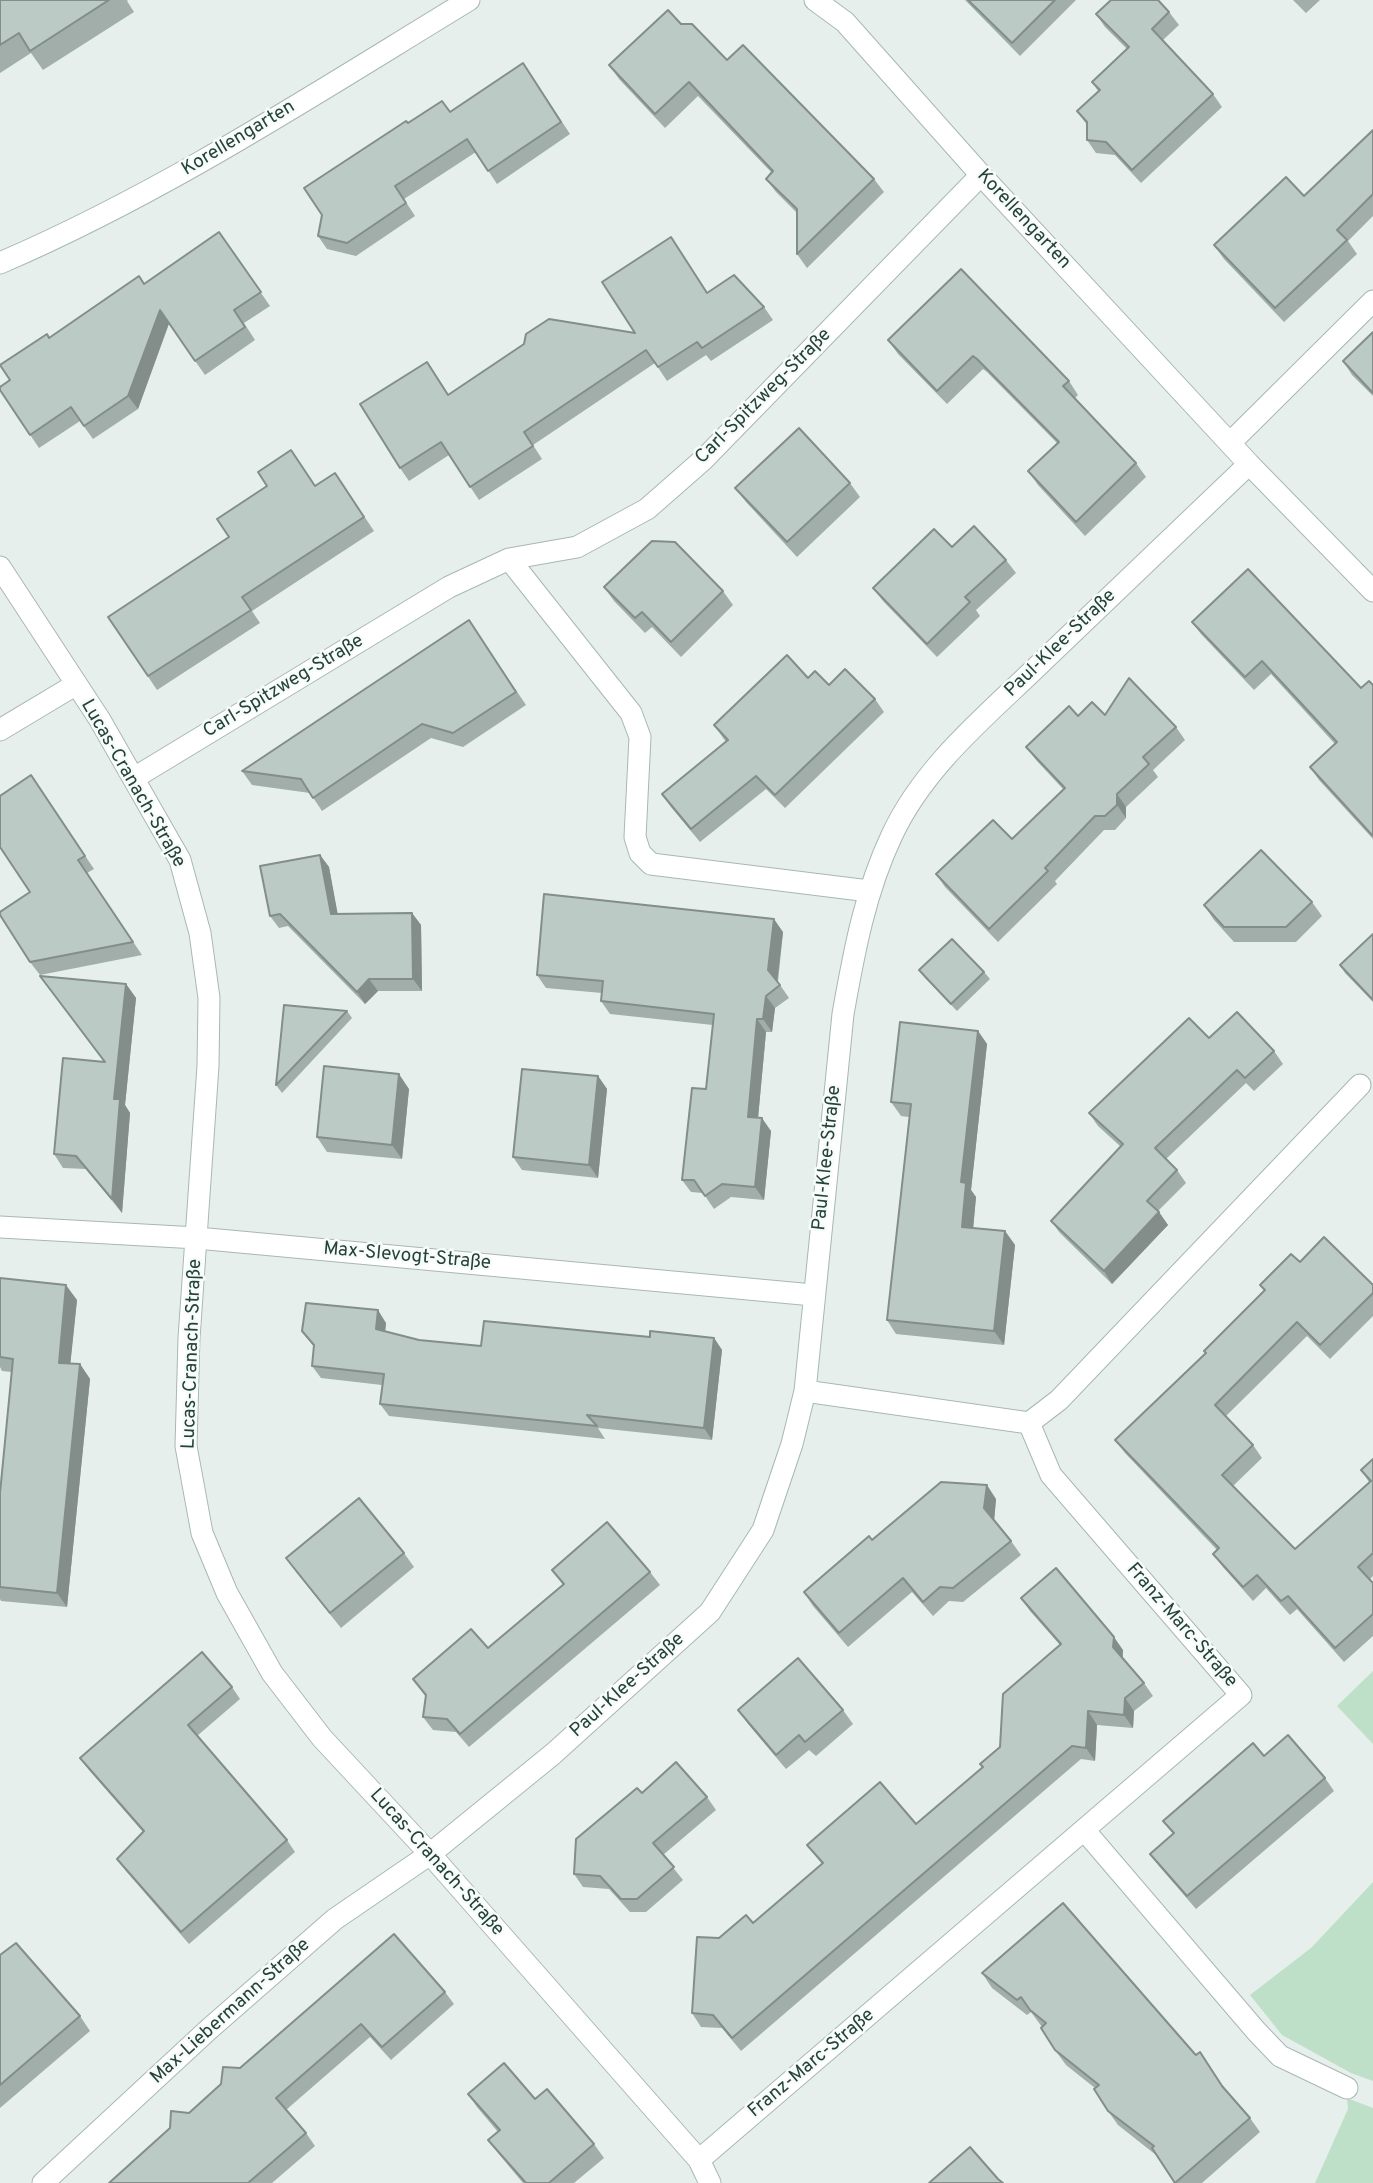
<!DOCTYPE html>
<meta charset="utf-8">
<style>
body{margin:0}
canvas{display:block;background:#e6efeb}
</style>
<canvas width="1373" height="2183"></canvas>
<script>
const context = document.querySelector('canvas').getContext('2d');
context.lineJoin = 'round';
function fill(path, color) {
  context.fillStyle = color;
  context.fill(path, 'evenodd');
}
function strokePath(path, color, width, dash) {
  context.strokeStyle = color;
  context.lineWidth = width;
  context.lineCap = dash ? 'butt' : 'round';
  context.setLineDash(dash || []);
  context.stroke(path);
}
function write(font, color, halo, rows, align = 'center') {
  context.font = font + ' Overpass,sans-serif';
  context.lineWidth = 5;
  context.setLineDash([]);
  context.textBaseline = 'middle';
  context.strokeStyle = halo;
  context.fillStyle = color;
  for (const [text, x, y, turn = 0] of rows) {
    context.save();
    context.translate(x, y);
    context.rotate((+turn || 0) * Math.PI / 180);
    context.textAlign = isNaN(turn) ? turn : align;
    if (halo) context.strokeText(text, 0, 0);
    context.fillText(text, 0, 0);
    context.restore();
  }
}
fill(new Path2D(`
 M1373 1671V1744L1337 1706Z
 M1373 1882V2081L1351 2073 1282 2035 1250 1995 1311 1948Z
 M1347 2098 1373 2108V2183H1315L1348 2109Z`), '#bfe0c8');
const service = new Path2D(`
 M1230 443 1373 301`);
const minor = new Path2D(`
 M815 0 845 22 981 175 1249 464 1373 591
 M0 263C165 192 316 93 469 0
 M509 559 631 713 640 737 635 837 640 853 651 864 869 891
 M0 567 100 720 180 860 200 933 209 998 208 1066 189 1338 186 1446 202 1533 227 1593 272 1673 322 1738 430 1854 699 2160 710 2183
 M0 730 75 685
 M134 778 449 587 509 559 577 547 647 509 704 459 981 175
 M0 1227 197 1238 813 1295
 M805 1391 1029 1423 1059 1400 1360 1085
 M1085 1831 1257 2032 1280 2056 1347 2088
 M699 2160 1241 1695 1051 1475 1029 1423
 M43 2183 208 2030 335 1919 430 1854 553 1754 710 1612 763 1530 792 1444 805 1391 843 1014C854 952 865 892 892 835 925 764 990 713 1045 659 1113 594 1181 529 1249 464`);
strokePath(service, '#a8b8b2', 23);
strokePath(minor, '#a8b8b2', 23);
strokePath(service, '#fff', 21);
strokePath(minor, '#fff', 21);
fill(new Path2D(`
 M0 0H128L127 1 134 12 43 70 31 53 0 73Z
 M965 0H1076L1020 56Z
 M1293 0H1320L1306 13Z
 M1169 12 1179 25 1163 40 1213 94 1222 107 1141 183 1115 155 1096 153 1087 140V125L1077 111 1098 91 1092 82 1127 49 1105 27 1096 14Z
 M681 24 874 179 884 192 807 268 797 254V213L776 192 766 179 772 173 698 96 665 128 619 79 609 65Z
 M532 76 570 134 497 184 476 152 404 199 415 216 356 256 327 249 318 236 450 112Z
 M1373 130V216L1348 241 1357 254 1284 322 1224 259 1214 245 1304 196Z
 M219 232 270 306 244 323 255 340 205 375 169 324 138 409 93 439 80 421 39 448 0 390 49 338 144 284Z
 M671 237 707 292 764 307 773 320 711 361 706 355 667 381 655 363 533 445 542 459 479 500 449 455 409 481 400 468 436 375 449 395 524 344 635 333Z
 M961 269 1069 381 1078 395 1075 398 1136 463 1146 477 1085 536 1038 485 1028 471 1057 443 987 372 983 369 947 404 898 354 888 340Z
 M1373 332V396L1352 375 1343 361Z
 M300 463 315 486H344L374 531 252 611 260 623 157 690 108 617 229 537 267 486Z
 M850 483 860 497 797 557 746 502 735 488Z
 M952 547 1006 560 1016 573 976 610 980 616 937 657 883 601 873 588Z
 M604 587 723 591 733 605 681 657 652 627 645 633 614 601Z
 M469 620 526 705 463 747 431 738 322 811 310 793 252 785 242 771Z
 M1192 622 1361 688 1373 685V839L1319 780 1310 767 1335 744 1271 674 1254 690 1201 634Z
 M808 678 875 699 884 712 785 808 766 789 700 842 671 807 662 794 726 742 714 725Z
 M1078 716 1176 727 1185 740 1153 770 1158 777 1126 807V818L1115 830H1104L1055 881 1057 884 998 942 945 887 936 874 1012 839 1063 789 1036 760 1026 747Z
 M31 775 94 869 87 873 142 955 40 975 30 962Z
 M320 855 329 867 337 913H412L421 925 422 991H378L365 1004 288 926 279 928 270 916Z
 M1312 902 1322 916 1296 942H1234L1214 920 1204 905Z
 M783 932 778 982 789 998 775 1008 772 1032H766L758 1118 771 1131 764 1200 731 1197 714 1209 703 1193 691 1192 682 1180 706 1089 713 1025 610 1014 601 1001 602 993 546 988 537 975Z
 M1373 934V1002L1345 973 1340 965Z
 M919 970 984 972 990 979 957 1011 925 978Z
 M40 976 126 984 136 998 125 1105 130 1113 122 1213 86 1169 63 1168 54 1154 104 1062Z
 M347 1011 352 1018 282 1093 276 1085Z
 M978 1031 987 1044 971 1190 976 1197 973 1228 1005 1231 1015 1245 1004 1345 896 1334 887 1320 909 1117 901 1116 891 1102Z
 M1209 1038 1274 1051 1283 1064 1254 1091 1246 1083 1166 1159 1177 1170 1186 1183 1158 1211 1168 1225 1112 1284 1060 1233 1051 1221 1121 1147 1098 1126 1089 1113Z
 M598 1076 607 1089 598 1178 522 1170 513 1157Z
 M409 1089 402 1159 327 1152 317 1137Z
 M1300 1262 1373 1285V1316L1330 1359 1307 1336 1226 1416 1253 1445 1262 1458 1233 1486 1295 1549 1369 1482 1361 1470 1373 1459V1576L1370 1579 1373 1583V1636L1344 1662 1297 1609 1290 1615 1266 1588 1253 1601 1223 1567 1213 1554 1217 1550 1125 1453 1115 1440 1205 1353 1264 1291 1260 1285Z
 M0 1278 77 1300 70 1364H80L90 1379 67 1607 1 1601 0 1599V1493L12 1372 2 1371 0 1367Z
 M386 1323 385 1332 419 1340 481 1346 650 1337 714 1338 722 1350 712 1440 598 1428 605 1439 389 1416 380 1404 382 1385 321 1378 312 1366 314 1347 302 1331Z
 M996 1499 994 1520 1011 1541 1021 1555 963 1602 949 1601 933 1616 912 1592 848 1647 813 1606 804 1592 872 1540Z
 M404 1553 414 1567 341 1628 296 1572 286 1558Z
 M552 1570 650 1572 660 1585 469 1747 456 1732 433 1730 423 1717 426 1697 413 1679 488 1648 563 1585Z
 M1021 1598 1123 1650V1658L1144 1683 1153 1696 1134 1711 1133 1728 1097 1725 1095 1761 1081 1759 741 2051 722 2028 701 2027 692 2013 719 1938 753 1923 822 1864 807 1845 916 1824 983 1767 1000 1747 1060 1645 1030 1611Z
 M232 1687 240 1699 197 1736 287 1840 295 1852 189 1944 126 1871 117 1859 143 1832 89 1770 80 1758Z
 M738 1710H843L853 1724 816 1756 809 1750 786 1769 748 1724Z
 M1264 1756 1325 1778 1334 1791 1196 1909 1159 1866 1150 1854 1173 1834 1163 1821Z
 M642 1793 707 1797 716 1810 663 1855 683 1880 646 1912H630L609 1889 583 1887 574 1874Z
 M0 1955 80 2016 90 2031 0 2108Z
 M982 1973 1196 2055 1200 2052 1225 2089 1250 2118 1260 2132 1202 2183H1174L1156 2155 1118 2125 1108 2111 1095 2088 1066 2065 1055 2050 1042 2027 1031 2012 1027 2015 992 1988Z
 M445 1992 454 2004 391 2060 370 2037 286 2110 306 2133 315 2146 272 2183H109L240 2068Z
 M468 2094 535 2099 594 2144 604 2158 574 2183H523L498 2153 488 2140 498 2132 477 2107Z`), '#a1aea9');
fill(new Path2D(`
 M160 310 169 323 138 409 128 396Z
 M1117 794 1126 807V818L1117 805Z
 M320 855 329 867 340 926 331 914Z
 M412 913 421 925 422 991 413 979Z
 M774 919 783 932 777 983 768 970Z
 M369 979 378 991 365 1004 357 992Z
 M126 984 136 998 125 1105 130 1113 122 1213 112 1199 114 1099Z
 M766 996 775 1008 772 1032 763 1019Z
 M757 1019 766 1032 757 1129 748 1117Z
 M978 1031 987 1044 971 1190 976 1197 972 1241 962 1227 961 1182Z
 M399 1074 409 1089 402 1159 392 1145Z
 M598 1076 607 1089 598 1178 589 1165Z
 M762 1118 771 1131 764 1200 755 1187Z
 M1159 1212 1168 1225 1112 1284 1104 1271Z
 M1005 1231 1015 1245 1004 1345 994 1331Z
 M66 1285 77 1300 69 1377 59 1363Z
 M378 1310 386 1323 384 1342 376 1329Z
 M714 1338 722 1350 712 1440 704 1428Z
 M80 1364 90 1379 67 1607 57 1593Z
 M987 1485 996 1499 994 1522 984 1508Z
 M1114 1637 1123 1650 1122 1660 1113 1647Z
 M1125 1698 1134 1711 1133 1728 1124 1715Z
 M1088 1711 1097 1725 1095 1761 1086 1748Z`), '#838d89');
const building = new Path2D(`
 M0 0H109L30 51 19 33 0 45Z
 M968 0H1055L1012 43Z
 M1111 0H1158L1169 12 1152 29 1213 94 1132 170 1106 142 1087 140V122L1077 111 1100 90 1092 82 1129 47 1096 14Z
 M668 10 681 24H692L727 60 743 45 874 179 797 254V209L766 179 773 171 689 82 655 114 609 65Z
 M523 63 561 122 488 171 467 139 395 186 406 203 347 243 318 236 322 215 304 188 406 121 408 123 442 101 450 112Z
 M1373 130V194L1337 230 1347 240 1275 308 1214 245 1286 177 1304 196Z
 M219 232 261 292 234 310 245 327 195 361 160 310 128 396 84 426 71 407 30 435 0 390V387L10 380 0 365 47 334 49 338 139 276 144 284Z
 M671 237 707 293 734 275 764 307 702 348 697 342 658 367 646 350 524 432 533 446 470 487 441 442 400 468 360 404 427 362 448 395 524 344 526 334 549 319 635 333 602 282Z
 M961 269 1069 381 1063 386 1136 463 1076 522 1028 471 1059 442 977 359 973 356 937 391 888 340Z
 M1373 332V393L1343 361Z
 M799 428 850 483 787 542 735 488Z
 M291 450 315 486 335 473 364 517 242 597 251 610 148 676 108 617 229 537 217 519 267 486 258 472Z
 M974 526 1006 560 965 597 970 602 927 644 873 588 934 529 952 547Z
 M652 541 675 542 723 591 671 642 642 612 635 618 604 587Z
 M1248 569 1361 688 1369 681 1373 685V836L1310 767 1337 742 1262 661 1245 677 1192 622Z
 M469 620 516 692 453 733 422 724 313 798 301 779 242 771 359 693Z
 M787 655 808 678 815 671 829 685 845 669 875 699 775 795 756 776 691 829 662 794 728 740 714 725Z
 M1129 678 1176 727 1143 757 1149 764 1117 794V805L1105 816H1095L1045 868 1048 871 989 929 936 874 993 820 1012 839 1065 788 1026 747 1069 706 1078 716 1092 702 1105 715Z
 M31 775 85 856 78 860 133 942 30 962 0 915V912L30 892 0 847V796Z
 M1261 850 1312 902 1286 927H1224L1204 905Z
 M320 855 331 914 412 913 413 979H369L357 992 280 914 270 916 260 866Z
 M544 894 774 919 768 970 780 985 766 996 763 1019H757L748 1117 762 1118 755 1187 722 1184 705 1196 694 1180H682L692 1088 706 1089 714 1014 601 1001 603 981 537 975Z
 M1373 934V1000L1340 965Z
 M952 939 984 972 951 1004 919 970Z
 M40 976 126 984 114 1099H120L112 1199 76 1156 54 1154 63 1058 105 1062Z
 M284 1005 347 1011 276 1085Z
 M1237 1012 1274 1051 1245 1078 1237 1070 1155 1148 1177 1170 1147 1201 1159 1212 1104 1271 1051 1221 1123 1144 1089 1113 1189 1018 1209 1038Z
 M900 1022 978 1031 961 1182 966 1183 962 1227 1005 1231 994 1331 887 1320 911 1104 891 1102Z
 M324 1066 399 1074 392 1145 317 1137Z
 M522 1069 598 1076 589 1165 513 1157Z
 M1324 1237 1373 1285V1293L1320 1345 1297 1322 1215 1405 1253 1445 1222 1475 1295 1549 1371 1481 1361 1470 1373 1459V1553L1358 1567 1373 1583V1614L1335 1648 1288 1596 1281 1601 1257 1575 1243 1587 1213 1554 1219 1548 1115 1440 1206 1353 1204 1351 1265 1290 1260 1285 1291 1254 1300 1262Z
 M0 1278 66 1285 59 1363 80 1364 57 1593 0 1587V1493L13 1359 0 1357Z
 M306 1303 378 1310 376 1329 419 1340 481 1346 484 1321 650 1337V1331L714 1338 704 1428 587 1415 597 1426 380 1404 384 1374 312 1366 314 1345 302 1331Z
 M941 1482 987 1485 984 1508 1011 1541 953 1588 940 1587 923 1602 903 1578 839 1633 804 1592 869 1536 872 1540Z
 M359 1498 404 1553 330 1613 286 1558Z
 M607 1522 650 1572 460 1734 447 1719 423 1717 426 1695 413 1679 471 1629 488 1648 564 1584 552 1570Z
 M1056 1568 1114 1637 1113 1647 1144 1683 1125 1698 1124 1715 1088 1711 1086 1748 1072 1746 732 2038 713 2015 692 2013 697 1937 719 1938 746 1915 753 1923 823 1863 807 1845 880 1782 916 1824 983 1767 980 1764 1000 1747 1003 1694 1061 1644 1021 1598Z
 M202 1652 232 1687 188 1725 287 1840 181 1932 117 1859 144 1831 80 1758Z
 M798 1658 843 1710 805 1742 799 1735 776 1755 738 1710Z
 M1288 1735 1325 1778 1187 1896 1150 1854 1174 1833 1163 1821 1253 1743 1264 1756Z
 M676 1762 707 1797 653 1843 674 1867 637 1899H621L600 1876 574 1874 576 1839 637 1788 642 1793Z
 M1063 1903 1194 2053 1196 2055 1200 2052 1222 2086 1250 2118 1175 2183 1152 2148 1154 2146 1108 2111 1094 2089 1099 2085 1055 2050 1041 2028 1046 2023 1030 2010 1021 1997 1017 2000 982 1973Z
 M394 1934 445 1992 382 2047 361 2024 276 2098 306 2133 248 2183H109L170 2128 171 2111 189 2113 221 2084 223 2067 240 2068Z
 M16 1943 80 2016 0 2085V1955Z
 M504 2063 535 2099 547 2089 594 2144 549 2183H526L488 2140 500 2130 468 2094Z
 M970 2147 998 2179 1003 2183H929Z`);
fill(building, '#bbcac4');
strokePath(building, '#838d89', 2);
write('19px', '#24423a', '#f7fbf9', [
 ["Korellengarten",239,139,-31],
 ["Korellengarten",1023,220,47],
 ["Carl-Spitzweg-Straße",764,397,-45],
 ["Paul-Klee-Straße",1061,644,-44],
 ["Carl-Spitzweg-Straße",284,687,-31],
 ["Lucas-Cranach-Straße",132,784,60],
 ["Paul-Klee-Straße",828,1158,-84],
 ["Max-Slevogt-Straße",407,1257,5],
 ["Lucas-Cranach-Straße",193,1354,-88],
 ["Franz-Marc-Straße",1181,1626,49],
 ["Paul-Klee-Straße",628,1686,-42],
 ["Lucas-Cranach-Straße",436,1863,48],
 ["Max-Liebermann-Straße",231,2012,-42],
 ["Franz-Marc-Straße",812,2064,-40]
]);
</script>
